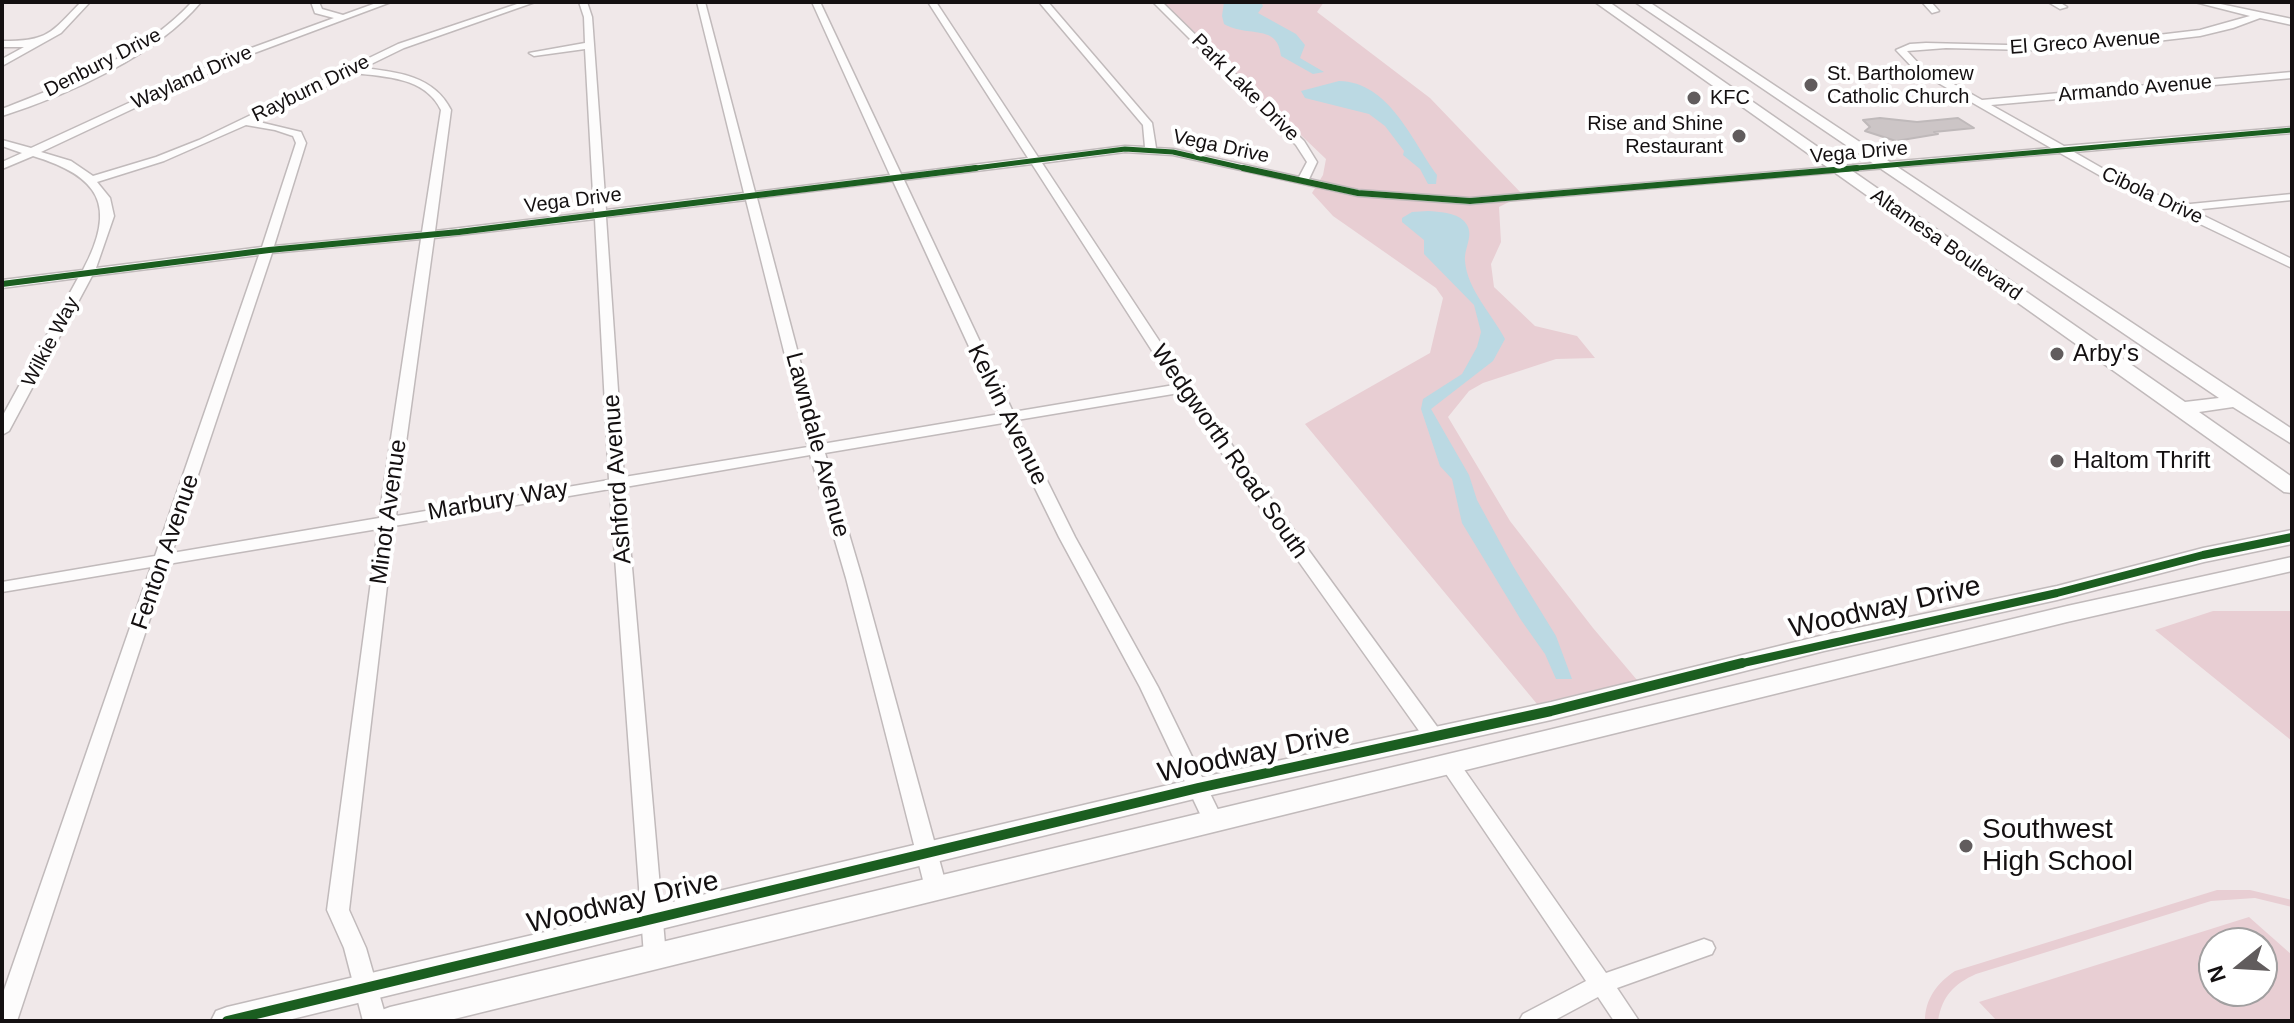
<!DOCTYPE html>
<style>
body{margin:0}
#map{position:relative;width:2294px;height:1023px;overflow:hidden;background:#f0e8e9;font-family:Helvetica,sans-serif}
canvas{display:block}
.frame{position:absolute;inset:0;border:4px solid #141011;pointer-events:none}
.north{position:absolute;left:2198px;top:927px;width:80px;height:80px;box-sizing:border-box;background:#fff;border:2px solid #a19fa0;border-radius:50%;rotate:252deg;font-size:22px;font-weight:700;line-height:32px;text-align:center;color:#141011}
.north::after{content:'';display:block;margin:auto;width:28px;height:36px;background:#615c5d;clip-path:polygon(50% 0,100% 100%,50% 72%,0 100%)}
</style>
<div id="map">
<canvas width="2294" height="1023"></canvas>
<div class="frame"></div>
<div class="north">N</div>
</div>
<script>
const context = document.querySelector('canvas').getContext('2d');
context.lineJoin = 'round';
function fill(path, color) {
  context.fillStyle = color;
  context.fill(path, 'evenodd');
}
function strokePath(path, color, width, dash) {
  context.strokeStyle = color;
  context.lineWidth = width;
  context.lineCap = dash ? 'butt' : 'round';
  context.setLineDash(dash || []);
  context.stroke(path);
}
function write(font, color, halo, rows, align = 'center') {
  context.font = font + ' Helvetica,sans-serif';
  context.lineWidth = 8;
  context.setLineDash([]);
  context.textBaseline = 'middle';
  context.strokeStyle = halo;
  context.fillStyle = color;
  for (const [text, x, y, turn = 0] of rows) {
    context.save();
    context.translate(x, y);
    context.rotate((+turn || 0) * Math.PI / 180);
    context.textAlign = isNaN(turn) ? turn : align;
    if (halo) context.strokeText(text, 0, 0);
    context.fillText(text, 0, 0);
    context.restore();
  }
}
fill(new Path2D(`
 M1161 2H1324L1317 12 1430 98 1523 195 1499 207 1501 242 1491 264 1494 287 1535 326 1577 336 1595 358 1556 359 1483 383 1469 391 1448 417 1510 521 1593 628 1637 680 1537 704 1305 424 1430 353 1443 298 1436 288 1333 216 1312 193 1323 175 1326 159Z
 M2213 611H2292V741L2155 630Z
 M2217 890H2250L2292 900V907L2255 898 2211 901 1976 974C1954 984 1942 996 1938 1021H1925C1925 999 1937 983 1955 971Z
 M2249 917 2292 955V1021H1997L1979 1002ZM2262 943V991H2214V943Z`), '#e8ced3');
fill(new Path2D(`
 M1224 2H1261L1263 6 1258 13 1296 34 1305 45 1300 58 1324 72 1313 74 1281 56C1278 23 1248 38 1224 24L1222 16Z
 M1339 81C1389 82 1411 139 1437 175L1436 184H1428L1420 169 1403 155 1404 151 1385 126 1369 114 1305 98 1301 91Z
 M1428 211C1439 212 1455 212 1464 221 1476 234 1464 246 1465 261 1467 289 1492 314 1505 339L1493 361 1431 409 1469 475 1477 500 1513 566 1556 636 1572 679H1556L1545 654 1521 620 1462 523 1452 479 1440 466 1421 409 1423 399 1462 374 1477 347 1481 332 1474 305 1424 254V240L1402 222V218L1412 212Z`), '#bbd9e3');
const building = new Path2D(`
 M1880 118 1917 122 1958 118 1974 128 1934 132 1938 134 1896 141 1865 131 1870 127 1863 120Z`);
fill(building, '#ccc5c6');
strokePath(building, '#bfb9ba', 2);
const street = new Path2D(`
 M81 2H90L61 33 2 66V59L24 47H2V41C48 41 50 34 81 2Z
 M192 2H201C157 55 68 95 2 116V109C70 82 141 57 192 2Z
 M311 2H319L322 9 343 15 379 2H391L241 58 41 152 71 161 93 176 156 157 199 140 398 44 523 2H535L404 48 363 68C398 72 434 76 451 110L435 231 594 212 585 49 534 56 529 53 585 43 584 17 579 2H587L592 17 606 210 744 193 697 2H705L755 192 890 175 812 2H820L901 174 1028 158 928 2H936L1038 157 1125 146 1145 147 1143 125 1039 2H1048L1152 123 1156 148 1173 149 1299 177 1307 162 1296 145 1153 2H1162L1304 141 1317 162 1309 179 1358 190 1470 198 2051 148 1914 69 1896 50 1910 44 1926 43 2047 46 2082 44 2200 30 2250 16 2195 2H2211L2292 19V25L2260 18 2233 28 2200 36 2070 51 1946 48 1907 51 1920 65 1982 100 2292 72V78L1991 105 2064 146 2292 127V133L2074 152 2114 175 2180 205 2292 194V200L2192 210 2292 259V268L2106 179 2060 153 1470 204 1358 196 1173 155 1125 152 1042 163 1189 386 1441 732 1444 737 1441 742H1427L1179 393 1017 420 1075 537 1158 687 1223 820 1220 825 1213 828 1206 825 1203 820 1140 687 1059 537 1003 423 825 453 862 578 947 888 944 894 936 896 928 894 925 888 846 578 810 455 625 487 666 956 663 963 655 965 647 963 644 956 610 489 394 526 349 910 366 948 387 1021H363L344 948 327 910 378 529 168 564 17 1021H2V996L151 567 2 592V582L155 556 259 255 92 276 9 431 2 435V417L78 278 2 288V280L83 270C118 205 99 176 33 156L2 169V162L22 153 2 146V140L31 148 235 54 334 18 315 13ZM354 73C386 77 425 77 441 110L422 232 274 246 306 143 301 132 255 121ZM246 125 275 130 293 136 296 143 262 247 96 268 114 216 110 198 97 182 164 161ZM1032 164 1174 385 1013 412 904 180ZM893 181 1000 414 822 444 757 198ZM746 200 808 447 624 477 606 217ZM595 219 609 480 396 516 434 238ZM421 239 379 518 172 553 272 253Z
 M1922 2H1931L1939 11 1932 13Z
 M2048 2H2059L2067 7 2060 9Z
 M1449 756 1456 758 1606 973 1704 939 1712 942 1715 948 1712 954 1617 988 1639 1021H1614L1598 997 1553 1021H1519L1523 1014 1586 981 1442 768 1439 763 1442 758Z`);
const secondary = new Path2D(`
 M1595 2H1609L2185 402 2219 398 1635 2H1649L2292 429V444L2233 407 2199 412 2292 477V493L2284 492Z
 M2292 530V544L2204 562 2057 600 1824 651 1551 720 1198 798 284 1021H211L216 1011 227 1007 1198 778 1551 702 1824 635 2057 586 2203 548Z
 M2292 557V571L2067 622 446 1021H374L379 1011 390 1007 2067 606Z`);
strokePath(street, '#c1babb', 3);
strokePath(secondary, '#c1babb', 3);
fill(street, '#fdfcfc');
fill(secondary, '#fdfcfc');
strokePath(new Path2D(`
 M960 170 1125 149 1173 152 1252 170
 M1834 170 2292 130`), '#1b5e20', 5);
strokePath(new Path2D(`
 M1243 168 1358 193 1470 201 1857 168
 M2 284 269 250 459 232 976 168`), '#1b5e20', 6);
strokePath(new Path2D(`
 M1734 665 2057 593 2203 555 2292 537`), '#1b5e20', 8);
strokePath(new Path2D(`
 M227 1021 1198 788 1551 711 1742 663`), '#1b5e20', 10);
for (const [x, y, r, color] of [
 [1811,85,8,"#615c5d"],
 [1694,98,8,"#615c5d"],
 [1739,136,8,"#615c5d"],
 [2057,354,8,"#615c5d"],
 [2057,461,8,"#615c5d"],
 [1966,846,8,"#615c5d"]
]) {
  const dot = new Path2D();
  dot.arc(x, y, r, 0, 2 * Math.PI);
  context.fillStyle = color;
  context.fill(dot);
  strokePath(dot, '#fff', 3);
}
write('20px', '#141011', '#fff', [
 ["El Greco Avenue",2085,43,-4],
 ["Denbury Drive",103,63,-27],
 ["Wayland Drive",192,78,-24],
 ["Park Lake Drive",1245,88,45],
 ["Rayburn Drive",311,89,-26],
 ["Armando Avenue",2135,89,-5],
 ["Vega Drive",1221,147,12],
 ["Vega Drive",1859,153,-5],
 ["Cibola Drive",2152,196,25],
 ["Vega Drive",573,201,-7],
 ["Altamesa Boulevard",1946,245,35],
 ["Wilkie Way",51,342,-62]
]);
write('20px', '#141011', '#fff', [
 ["St. Bartholomew",1827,74],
 ["Catholic Church",1827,97],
 ["KFC",1710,98],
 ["Rise and Shine",1723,124,"right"],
 ["Restaurant",1723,147,"right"]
], 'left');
write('24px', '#141011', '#fff', [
 ["Arby's",2073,354],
 ["Haltom Thrift",2073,461]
], 'left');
write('24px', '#141011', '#fff', [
 ["Kelvin Avenue",1007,415,64],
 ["Lawndale Avenue",817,445,75],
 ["Wedgworth Road South",1229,452,55],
 ["Ashford Avenue",618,479,-94],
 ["Marbury Way",498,501,-10],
 ["Minot Avenue",389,512,-82],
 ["Fenton Avenue",166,552,-71]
]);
write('28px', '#141011', '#fff', [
 ["Woodway Drive",1885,608,-13],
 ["Woodway Drive",1254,754,-12],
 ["Woodway Drive",623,903,-13]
]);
write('28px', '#141011', '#fff', [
 ["Southwest",1982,830],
 ["High School",1982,862]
], 'left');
</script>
